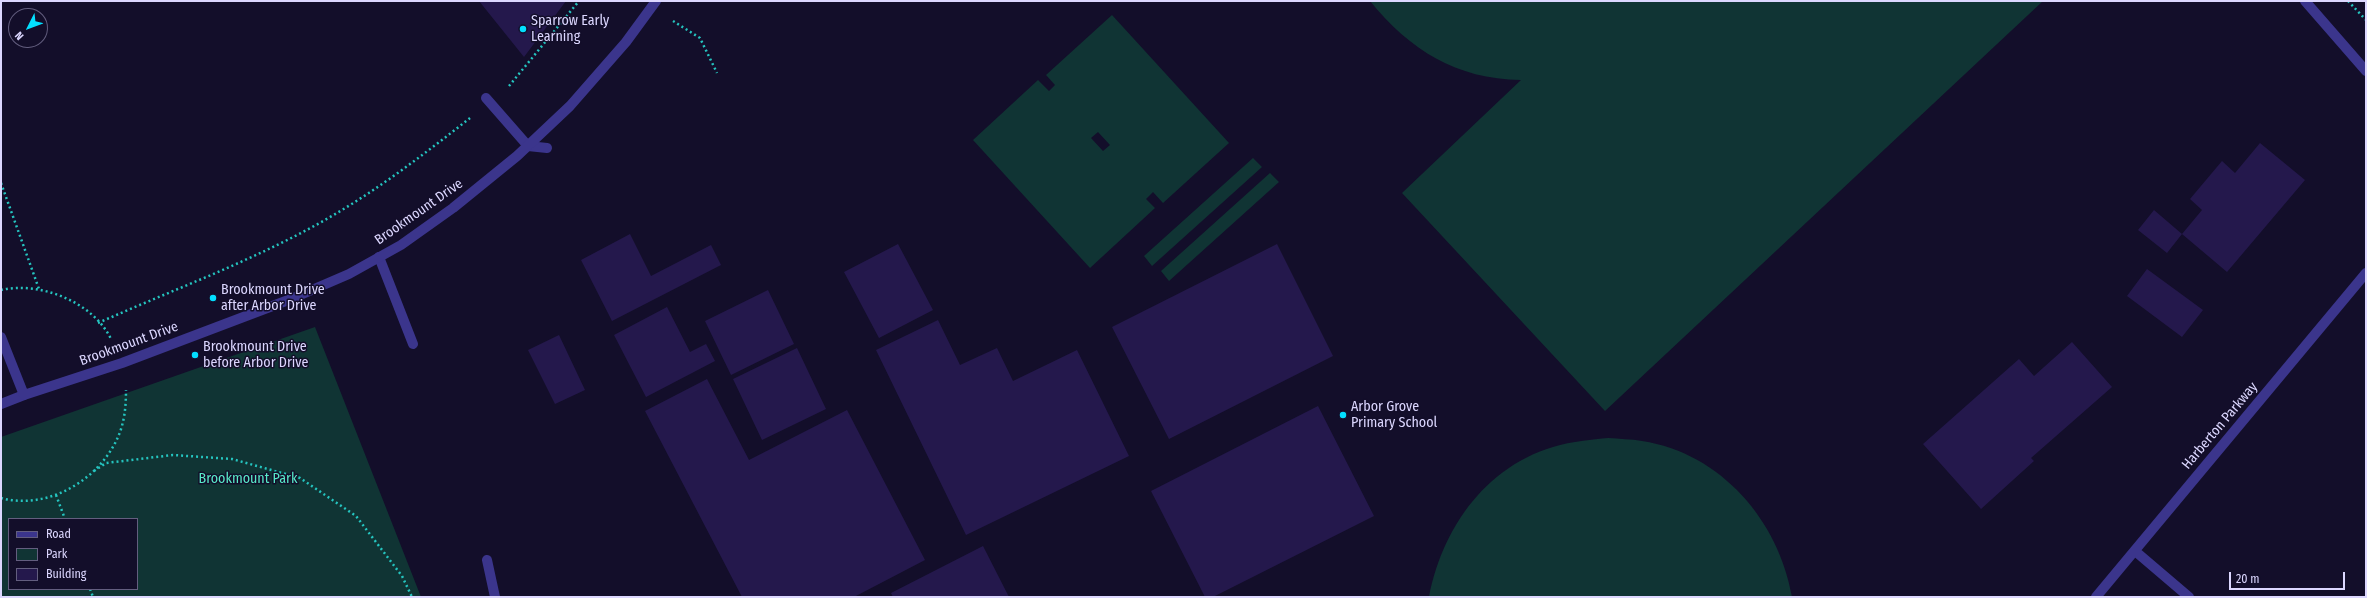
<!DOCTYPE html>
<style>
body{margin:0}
#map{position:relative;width:2367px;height:598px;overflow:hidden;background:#130e2a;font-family:"Fira Sans Condensed",sans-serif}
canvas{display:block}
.frame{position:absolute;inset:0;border:2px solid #dcd7ff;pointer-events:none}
.legend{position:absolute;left:8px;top:518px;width:130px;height:72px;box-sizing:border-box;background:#130e2a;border:1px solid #635e7f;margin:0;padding:5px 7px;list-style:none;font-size:12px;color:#dcd7ff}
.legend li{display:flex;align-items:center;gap:8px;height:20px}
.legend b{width:20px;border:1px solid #635e7f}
.north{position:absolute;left:8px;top:8px;width:40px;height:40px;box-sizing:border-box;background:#130e2a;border:1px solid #635e7f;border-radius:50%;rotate:228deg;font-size:11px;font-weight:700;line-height:16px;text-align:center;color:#dcd7ff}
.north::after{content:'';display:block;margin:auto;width:14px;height:18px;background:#03dfff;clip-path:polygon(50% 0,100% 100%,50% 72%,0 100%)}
.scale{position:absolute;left:2229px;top:572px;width:116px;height:18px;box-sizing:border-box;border:2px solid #dcd7ff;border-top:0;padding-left:5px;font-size:12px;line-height:14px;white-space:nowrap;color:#dcd7ff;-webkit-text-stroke:3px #130e2a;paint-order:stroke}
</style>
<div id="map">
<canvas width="2367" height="598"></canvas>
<div class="frame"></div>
<ul class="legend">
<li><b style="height:5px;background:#3b358c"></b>Road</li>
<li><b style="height:11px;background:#103434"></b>Park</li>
<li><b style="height:11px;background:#24184c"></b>Building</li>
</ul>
<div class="north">N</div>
<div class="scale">20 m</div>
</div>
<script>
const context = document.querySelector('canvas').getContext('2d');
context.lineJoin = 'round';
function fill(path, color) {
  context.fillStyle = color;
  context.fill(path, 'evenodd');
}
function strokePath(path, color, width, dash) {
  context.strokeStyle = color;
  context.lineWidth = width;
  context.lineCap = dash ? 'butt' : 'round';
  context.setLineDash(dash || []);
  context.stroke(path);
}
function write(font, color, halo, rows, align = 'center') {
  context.font = font + ' "Fira Sans Condensed",sans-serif';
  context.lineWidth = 3;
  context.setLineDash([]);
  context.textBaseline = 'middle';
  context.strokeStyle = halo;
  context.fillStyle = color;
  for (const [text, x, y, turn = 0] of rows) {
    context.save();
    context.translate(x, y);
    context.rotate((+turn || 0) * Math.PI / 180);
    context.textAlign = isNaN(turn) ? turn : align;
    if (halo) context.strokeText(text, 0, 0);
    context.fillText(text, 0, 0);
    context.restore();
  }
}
fill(new Path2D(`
 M1370 1H2043L1605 411 1402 193 1521 80C1456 79 1410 50 1370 1Z
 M1112 15 1229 143 1163 203 1153 192 1146 199 1155 208 1090 268 973 140 1038 80 1049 91 1055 85 1046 75ZM1098 132 1110 145 1103 151 1091 138Z
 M1253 158 1262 167 1152 266 1144 256Z
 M1270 173 1279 182 1169 281 1161 271Z
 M315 327 421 597H1V437ZM9 519H137V589H9Z
 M1608 438C1619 439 1631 439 1642 441 1721 453 1779 521 1792 597H1429C1444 521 1494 455 1575 442 1586 440 1597 439 1608 438Z`), '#103434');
fill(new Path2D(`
 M479 1H566L524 57Z
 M2260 143 2305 180 2227 272 2182 234 2202 210 2190 199 2222 161 2235 173Z
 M2154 210 2182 234 2167 253 2138 230Z
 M630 234 651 276 711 245 721 265 612 321 581 260Z
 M898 244 933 310 879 338 844 272Z
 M1277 244 1333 356 1169 439 1112 327Z
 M2147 269 2203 310 2182 337 2127 296Z
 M768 290 794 344 731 375 705 321Z
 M667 307 690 352 706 344 715 361 646 397 614 335Z
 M938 320 960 365 997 348 1013 381 1077 350 1129 456 966 535 876 350Z
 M559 335 585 390 555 404 528 350Z
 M2072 342 2112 387 2031 458 2034 461 1981 509 1923 444 2019 359 2034 376Z
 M797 348 826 409 762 440 733 379Z
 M707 379 749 460 847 410 925 560 854 597H742L645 411Z
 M1318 406 1374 516 1213 597H1205L1151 491Z
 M983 546 1009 597H893L891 593Z`), '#24184c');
strokePath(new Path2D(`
 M2348 1 2366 20
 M673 21 700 38 717 73
 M509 86 579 1
 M1 183 39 289
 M1 290C40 281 93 302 111 339
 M98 323C177 288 263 257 337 213 384 185 427 152 470 118
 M94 471 106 463 173 455 232 459 300 478 356 516 402 576 412 597
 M56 495 65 519
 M1 498C49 511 103 478 120 432 125 418 126 404 126 390
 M90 589 93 597`), '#25c4bf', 2.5, [2, 3]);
strokePath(new Path2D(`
 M486 98 528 146 547 148
 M379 257 413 344
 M487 560 495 597`), '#3b358c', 10);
strokePath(new Path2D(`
 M2305 1 2366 71
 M1 404 24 395
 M2135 551 2189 597
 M2096 597 2366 273`), '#3b358c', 10);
strokePath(new Path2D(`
 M1 337 24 395 122 363 291 299 349 274 401 245 453 208 517 156 570 106 626 42 656 1`), '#3b358c', 10);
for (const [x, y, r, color] of [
 [523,29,4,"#03dfff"],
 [213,298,4,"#03dfff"],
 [195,355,4,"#03dfff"],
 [1343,415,4,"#03dfff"]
]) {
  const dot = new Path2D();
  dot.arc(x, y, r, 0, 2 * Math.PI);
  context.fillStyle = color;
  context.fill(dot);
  strokePath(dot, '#130e2a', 1.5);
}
write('14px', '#dcd7ff', '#130e2a', [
 ["Sparrow Early",531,21],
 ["Learning",531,37],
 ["Brookmount Drive",221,290],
 ["after Arbor Drive",221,306],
 ["Brookmount Drive",203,347],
 ["before Arbor Drive",203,363],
 ["Arbor Grove",1351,407],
 ["Primary School",1351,423]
], 'left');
write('14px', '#dcd7ff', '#130e2a', [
 ["Brookmount Drive",419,212,-35],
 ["Brookmount Drive",129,344,-20],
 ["Harberton Parkway",2220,426,-50]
]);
write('14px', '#58eac9', '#130e2a', [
 ["Brookmount Park",248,479]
]);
</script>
